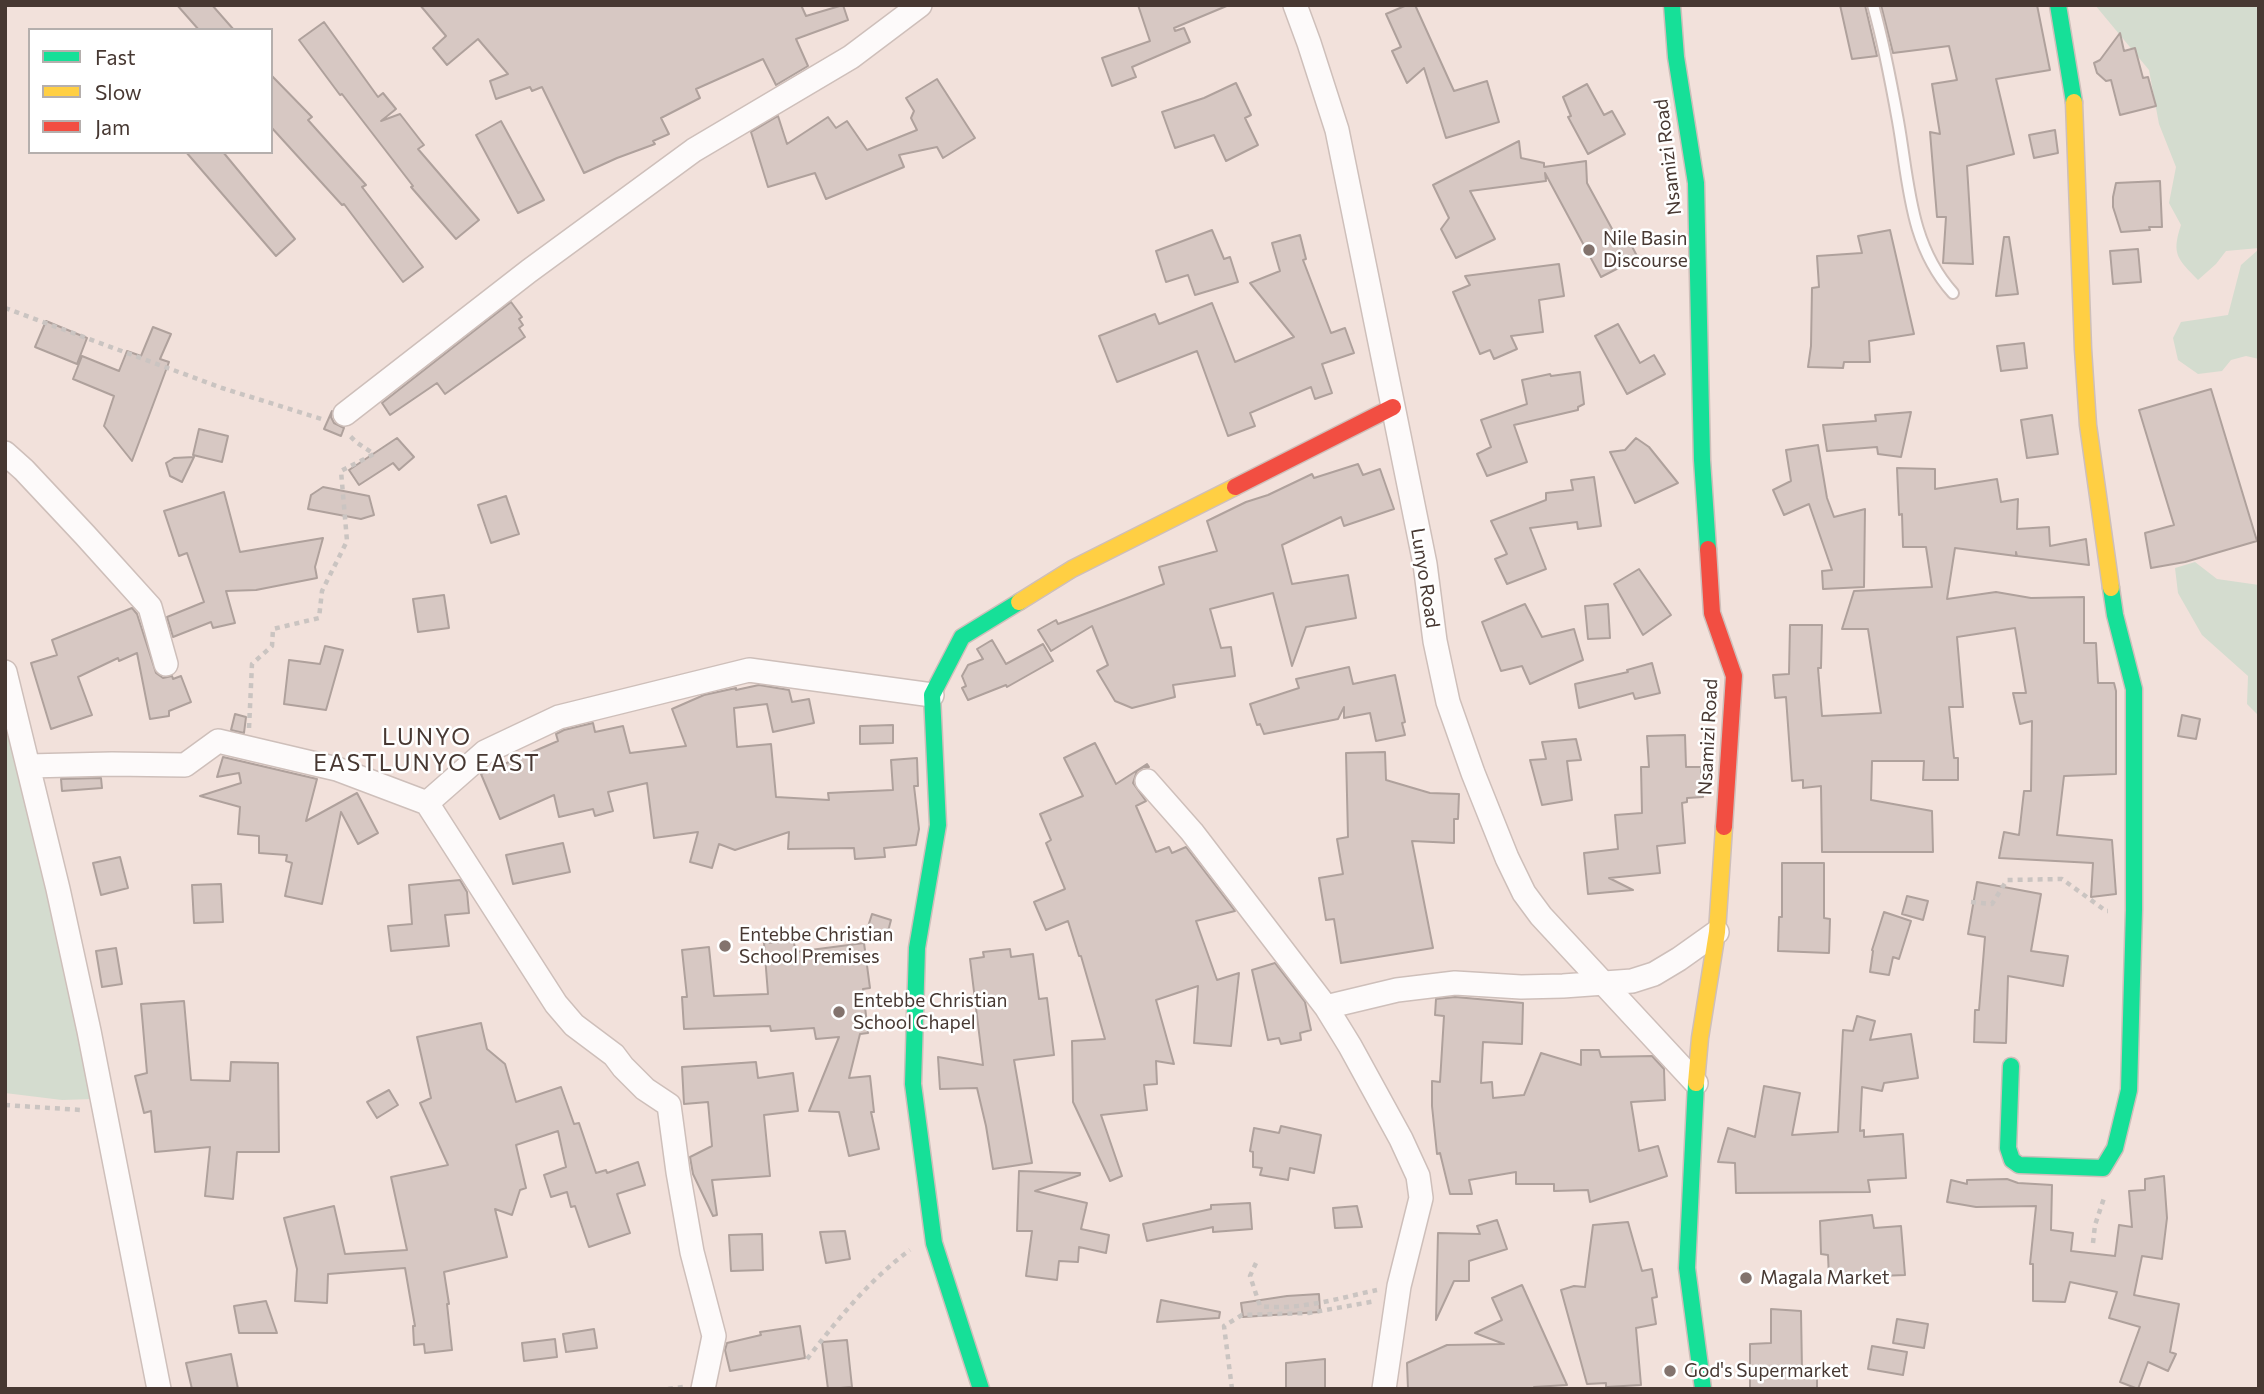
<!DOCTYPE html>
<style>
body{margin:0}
#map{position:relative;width:2264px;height:1394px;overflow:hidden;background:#f2e1db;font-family:Commissioner,sans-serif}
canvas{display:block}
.frame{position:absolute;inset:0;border:7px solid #473832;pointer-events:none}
.legend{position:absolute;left:28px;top:28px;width:245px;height:126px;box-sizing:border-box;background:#fff;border:2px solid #b5afad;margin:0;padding:9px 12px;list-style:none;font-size:21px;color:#473832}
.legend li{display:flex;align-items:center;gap:14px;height:35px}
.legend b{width:35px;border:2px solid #b5afad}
</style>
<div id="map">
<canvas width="2264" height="1394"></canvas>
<div class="frame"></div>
<ul class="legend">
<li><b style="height:9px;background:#16e098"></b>Fast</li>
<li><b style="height:9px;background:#ffcf43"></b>Slow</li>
<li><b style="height:9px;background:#f24e42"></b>Jam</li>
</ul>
</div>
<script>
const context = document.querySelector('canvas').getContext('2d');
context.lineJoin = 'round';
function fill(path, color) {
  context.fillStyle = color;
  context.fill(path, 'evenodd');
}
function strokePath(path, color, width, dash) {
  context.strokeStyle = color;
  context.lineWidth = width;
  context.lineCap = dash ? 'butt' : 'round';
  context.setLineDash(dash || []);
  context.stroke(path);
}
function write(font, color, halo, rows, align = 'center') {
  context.font = font + ' Commissioner,sans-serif';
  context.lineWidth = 5;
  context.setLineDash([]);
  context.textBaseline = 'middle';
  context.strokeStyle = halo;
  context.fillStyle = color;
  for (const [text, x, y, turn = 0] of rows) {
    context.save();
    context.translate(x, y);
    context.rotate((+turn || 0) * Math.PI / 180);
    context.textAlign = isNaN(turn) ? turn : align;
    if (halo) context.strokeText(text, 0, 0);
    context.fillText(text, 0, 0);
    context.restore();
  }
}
fill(new Path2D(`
 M2095 5H2259V248L2226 251 2216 264 2198 280C2178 259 2171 255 2181 225L2169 203 2176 167 2159 124 2149 70Z
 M2259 249V359L2246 356 2231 360 2222 371 2198 374 2178 360 2173 338 2181 322 2228 315 2241 265Z
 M2195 562 2217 579 2259 585V716L2247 704 2248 676 2202 635 2178 593 2175 568Z
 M5 664 93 1099 62 1100 5 1093Z`), '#d4dccf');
const building = new Path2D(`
 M177 5H212L234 30H199Z
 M420 5H801L806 16 843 5 848 20 796 39 808 66 776 85 763 59 696 89 700 98 661 118 669 134 653 141 655 144 617 158 584 173 542 87 532 91 530 87 496 99 490 81 508 74 478 39 447 65 433 48 446 36Z
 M1138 5H1229L1174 28 1175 31 1184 28 1190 42 1132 67 1136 77 1112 86 1102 58 1150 41Z
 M1407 5H1415L1454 91 1487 81 1499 122 1446 138 1424 68 1407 83 1392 51 1401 47 1386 14Z
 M1840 5H1865L1877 56 1852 59Z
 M1881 5H2037L2050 70 1996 79 2014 154 1967 166 1973 264 1943 263 1946 217H1937L1930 132 1940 134 1932 84 1957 80 1949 46 1893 53Z
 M324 22 378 97 383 93 396 109 381 121 400 114 424 145 418 149 479 220 456 239 411 187 413 186 342 94 340 95 299 40Z
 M2120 33 2124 51 2135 48 2143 78 2148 77 2156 106 2120 115 2111 80 2106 81 2097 73 2094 63 2100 60Z
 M271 75 312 117 308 120 366 185 362 187 423 267 403 282 344 204 342 205 271 127Z
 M937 79 975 138 943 158 937 147 899 155 904 167 826 199 815 173 768 187 751 132 778 116 787 144 828 117 836 128 847 121 867 150 917 130 911 118 914 111 906 98Z
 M1236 83 1251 115 1245 118 1258 145 1226 161 1214 135 1175 148 1162 112 1204 98Z
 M1587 84 1604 115 1612 111 1625 134 1588 154 1568 117 1571 116 1563 97Z
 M501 121 544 200 518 213 476 135Z
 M2055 130 2058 153 2034 158 2029 135Z
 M1519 141 1521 158 1544 163V167L1586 161 1587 183 1617 238 1625 233 1638 258 1601 277 1545 173 1546 181 1470 191 1495 239 1456 258 1441 229 1449 218 1433 185Z
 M186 152H223L295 239 276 256Z
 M2160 181 2162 227H2149L2150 230 2121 232 2113 207V197L2116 183Z
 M1212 230 1224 259 1230 257 1238 282 1195 295 1188 275 1166 282 1156 251Z
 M1890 230 1914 334 1869 341 1870 362H1844L1843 368 1808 367 1811 346 1812 288 1819 287 1817 256 1862 253 1858 236Z
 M1300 235 1306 259 1303 260 1331 333 1345 328 1354 353 1322 364 1332 393 1315 399 1311 387 1250 413 1255 426 1228 436 1197 351 1117 382 1099 336 1155 314 1159 324 1212 303 1235 362 1294 337 1250 283 1280 271 1272 243Z
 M2004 237H2009L2018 294 1996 296Z
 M2138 249 2141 282 2113 284 2110 251Z
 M1559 264 1564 296 1539 300 1543 332 1511 336 1517 349 1494 359 1490 350 1480 354 1453 292 1470 285 1465 276Z
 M511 302 522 317 519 319 523 325 519 328 525 337 445 394 437 383 390 415 382 403Z
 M46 321 87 338 77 364 35 347Z
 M1618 324 1640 363 1654 355 1665 374 1627 394 1595 336Z
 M153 327 171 334 160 359 169 362 132 461 104 426 114 396 73 379 82 356 119 371 127 351 141 356Z
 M2024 343 2027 368 2001 371 1997 346Z
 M1580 372 1584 404 1578 407V410L1514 425 1527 462 1487 476 1477 454 1491 447 1481 420 1527 404 1522 380 1550 374 1551 376Z
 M2211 389 2257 541 2185 562 2151 568 2145 533 2174 525 2139 410Z
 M332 411 331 417 334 423 344 428 341 436 324 429Z
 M1911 412 1901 457 1878 454 1877 447 1827 451 1823 425 1876 421 1875 415Z
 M2052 415 2058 454 2027 458 2021 420Z
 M199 429 228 436 222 462 193 455Z
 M397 438 414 457 399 470 393 463 359 485 349 470Z
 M1636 438 1649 447 1678 483 1635 503 1610 452 1625 450Z
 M1818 445 1827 498 1834 517 1865 509 1864 587 1823 589 1822 571 1832 570 1809 504 1784 515 1773 490 1791 481 1786 450Z
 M194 457 182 482 170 476 166 463 174 458Z
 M1358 464 1363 475 1380 469 1394 509 1344 526 1341 517 1282 545 1292 584 1348 575 1356 618 1306 627 1292 666 1273 593 1210 609 1221 648 1231 647 1235 676 1173 685 1175 697 1132 708 1115 701 1097 671 1108 665 1092 626 1051 651 1038 630 1056 620 1058 624 1164 584 1159 567 1217 551 1207 521 1246 502 1268 495 1312 474 1314 478Z
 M1897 468 1935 469V489L1997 479 2001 502 2018 499 2017 529 2049 527 2050 546 2086 539 2089 565 2017 556 2016 552V556L1955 548 1947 599 1996 592 2031 598 2084 597V643H2096L2098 683H2114L2116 691V774L2064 776 2057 835 2112 840 2116 894 2091 897 2093 863 1999 858 2004 832 2019 835 2024 791H2031L2032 721 2020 724 2013 693H2026L2015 628 1957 637 1963 707H1949L1954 758H1958V780H1923L1924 761H1872L1871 800 1932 811 1933 852H1822L1821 786 1803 788V780L1792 781 1786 697 1775 698 1773 675 1789 674 1790 625H1822L1821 668H1818L1822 716 1881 713 1868 629H1842L1854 591 1932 587 1926 547H1903L1902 514 1899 515Z
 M1594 477 1601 526 1578 529 1577 522 1530 528 1546 569 1507 584 1495 559 1507 554 1491 521 1546 500V493L1573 490 1571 480Z
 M323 487 369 496 374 515 361 519 308 509 311 495Z
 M224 492 240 552 323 538 315 567 317 578 256 590 226 591 235 623 213 628 211 622 173 637 167 617 204 602 187 553 179 556 164 511Z
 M506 496 519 534 491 543 478 505Z
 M1639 569 1671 615 1643 635 1614 584Z
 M444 595 449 628 418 632 413 599Z
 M1525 604 1542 637 1574 629 1583 660 1530 684 1522 666 1501 671 1482 622Z
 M1608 604 1610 638 1588 639 1585 606Z
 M132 608 137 614 156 673 163 678 172 676 173 679 181 676 191 702 169 711V716L150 719 137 653 119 661 118 658 78 677 92 715 51 729 31 663 57 655 52 640Z
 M992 640 1006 664 1043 644 1053 661 1007 687 1006 685 968 700 962 688 966 686 962 676 968 665 983 659 977 649Z
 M325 646 343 650 326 710 284 704 289 660 320 664Z
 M1652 663 1660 693 1635 699 1633 693 1579 708 1575 684 1628 672 1627 670Z
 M1349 667 1353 684 1395 675 1405 722 1402 723 1405 735 1376 741 1370 713 1344 718V707L1338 719 1264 734 1260 724 1257 725 1250 704 1299 688 1296 679Z
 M759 685 789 690 792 702 809 699 814 723 773 732 767 704 734 708 737 747 771 744 776 797 829 800 828 793 893 790 891 760 917 758 918 786H914L919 829 916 845 884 848 885 857 855 859 854 848 788 849 789 832 735 850 719 844 712 868 690 862 698 832 654 838 647 783 608 792 613 811 595 816 593 809 559 817 554 795 500 819 481 774 558 741 556 734 564 730 593 723 595 732 623 726 630 753 686 746 672 709 704 695 736 688V690Z
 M235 714 246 717 244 733 231 730Z
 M2182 715 2200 719 2196 739 2178 736Z
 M893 725V743L860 744V726Z
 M1685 735 1686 767H1701L1703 797 1687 798V802L1682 803 1685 843 1657 846 1660 873 1609 878 1633 890 1588 894 1584 853 1618 849 1615 815 1642 813 1641 767H1649L1647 736Z
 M1576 739 1581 760 1567 761 1572 800 1542 805 1530 760 1546 759 1542 742Z
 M1095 743 1116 784 1147 764 1149 767H1144L1137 771 1133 783 1146 801 1136 806 1156 852 1169 847 1172 853 1186 847 1235 911 1196 921 1217 980 1239 973 1231 1046 1194 1043 1198 986 1156 1000 1174 1064 1156 1061 1157 1084 1144 1085 1147 1110 1101 1115 1122 1176 1110 1181 1073 1102 1072 1041 1105 1039 1081 956H1079L1068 921 1046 930 1034 902 1065 889 1046 843 1051 840 1040 814 1083 796 1064 758Z
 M1385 752 1386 780 1430 793 1459 794 1458 819H1454V843L1412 841 1433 948 1341 963 1334 919 1326 920 1319 878 1343 874 1337 839 1348 837 1346 753Z
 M223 757 317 779 306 821 357 793 378 833 358 844 341 812 322 904 285 896 292 863 286 861 287 855 259 853V836L238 834 240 807 200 796 241 783 239 773 217 777Z
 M101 778 102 788 62 791 61 779Z
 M563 843 570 872 513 884 506 855Z
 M120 857 128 888 101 895 93 863Z
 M1782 863H1824V918L1830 919 1829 953 1778 951 1779 917H1782Z
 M460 880 467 892 469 913 445 915 449 946 391 951 388 926 412 924 409 885Z
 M1977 882 2041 894 2031 951 2068 956 2063 986 2008 976 2006 1043 1974 1042 1975 1010H1979L1985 937 1968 934Z
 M221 884 223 922 194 923 192 885Z
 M1907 896 1928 901 1923 920 1902 914Z
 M1884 912 1911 921 1899 959 1893 957 1889 975 1870 972 1873 951 1872 950Z
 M872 914 891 920 886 939 866 933Z
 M794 941 795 952 864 943 870 988 863 989 868 1033 860 1034 849 1078 870 1076 874 1112H871L879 1149 849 1156 839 1112 809 1111 839 1037 816 1039 814 1028 771 1031 770 1026 684 1029 682 997H687L682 950 709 947 714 996 768 994 764 943Z
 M116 948 122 984 102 987 96 951Z
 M1010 949 1011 957 1033 954 1039 999 1047 998 1054 1055 1014 1060 1032 1163 993 1169 986 1126 977 1088 940 1089 938 1057 983 1065 970 959 984 957 983 952Z
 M1275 963 1305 1002 1311 1030 1300 1033 1301 1040 1281 1044 1279 1038 1268 1040 1252 970Z
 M1455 997 1523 1003 1522 1044 1483 1042 1481 1083 1492 1082 1493 1098 1524 1095 1541 1053 1581 1065V1050H1599L1601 1057 1652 1056 1664 1069 1665 1100 1631 1102 1639 1151 1658 1146 1667 1176 1590 1202 1588 1190 1554 1191V1184H1516V1172L1469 1180 1472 1194H1450L1440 1153 1437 1154 1432 1106V1081L1440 1082 1444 1016 1435 1015 1436 999Z
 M184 1001 191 1080 230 1081 231 1062 278 1063 279 1152H237L233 1199 205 1196 210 1147 155 1152 151 1111 144 1113 135 1076 147 1073 141 1004Z
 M1857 1016 1875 1021 1870 1040 1911 1034 1918 1078 1884 1083 1882 1091 1862 1087 1860 1131 1864 1130V1137L1903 1134 1906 1178 1868 1180 1870 1192 1736 1193 1735 1163 1718 1162 1728 1128 1755 1137 1764 1086 1800 1093 1792 1135 1838 1132 1843 1030 1853 1031Z
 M481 1023 487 1049 505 1064 516 1102 561 1087 574 1124 579 1123 596 1173 606 1170 607 1173 638 1162 645 1185 617 1194 630 1233 589 1247 575 1206 571 1207 567 1192 551 1197 544 1175 566 1167 558 1131 516 1145 526 1188 520 1190 512 1215 495 1209 507 1257 444 1272 449 1304H447L452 1350 425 1353 424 1344 414 1345 413 1326H415L405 1268 328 1274 327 1303 295 1301 297 1269 284 1218 334 1206 345 1254 407 1250 391 1177 448 1165 420 1103 431 1098 417 1037Z
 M756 1062 758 1078 793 1073 798 1111 764 1115 770 1176 712 1180 717 1215 713 1216 693 1174 690 1157 712 1146 708 1102 684 1104 682 1067Z
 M389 1090 398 1105 377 1118 367 1102Z
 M1281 1126 1321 1135 1314 1173 1290 1168 1288 1180 1260 1175 1262 1168 1253 1167V1152L1250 1151 1254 1128 1279 1133Z
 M1019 1171 1080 1173V1175L1035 1191 1087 1203 1081 1229 1109 1235 1106 1253 1079 1247 1078 1262 1059 1261 1057 1280 1026 1276 1032 1231H1017Z
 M2164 1176 2167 1218 2162 1259 2142 1256 2134 1295 2179 1304 2170 1352 2176 1354 2168 1371 2148 1362 2138 1389 2120 1382 2140 1327 2109 1318 2117 1292 2070 1282 2065 1302 2033 1301V1264H2030L2036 1206 1976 1207 1947 1202 1951 1180 1967 1184V1180L2007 1179 2018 1183 2052 1185 2051 1230 2073 1233 2071 1251 2115 1256 2119 1225 2132 1227 2129 1191 2145 1190V1179Z
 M1250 1203 1252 1229 1213 1232V1227L1147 1241 1143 1224 1211 1209V1205Z
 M1357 1206 1362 1227 1335 1228 1333 1208Z
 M1872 1215 1874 1228 1901 1226 1905 1275 1829 1278 1828 1255 1821 1254 1820 1221Z
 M1497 1220 1507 1249 1469 1261V1281H1454L1436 1320 1438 1233 1480 1234 1477 1226Z
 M1628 1222 1642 1271 1652 1269 1657 1297 1652 1298 1656 1324 1636 1328 1641 1385 1606 1387V1383L1587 1384 1561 1290 1574 1286 1585 1287 1593 1225Z
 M845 1231 850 1259 826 1263 820 1232Z
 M762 1234 763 1270 731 1271 729 1235Z
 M1522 1285 1567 1385 1534 1387V1389H1408L1407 1363 1447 1345 1504 1344 1475 1333 1502 1320 1492 1298Z
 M1319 1294 1320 1312 1243 1317 1241 1303 1287 1296Z
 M1161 1300 1220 1312 1219 1318 1157 1322Z
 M266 1301 277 1333H239L234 1306Z
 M1771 1309 1801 1311 1802 1371H1817V1389H1750V1344L1771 1343Z
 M1897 1319 1928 1324 1924 1348 1893 1343Z
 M800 1326 805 1358 730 1371 725 1350 727 1343 761 1335 760 1332Z
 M594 1329 597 1348 566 1352 563 1334Z
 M555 1339 557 1357 524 1361 522 1343Z
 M847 1340 852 1387 828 1389 822 1342Z
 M1872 1346 1907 1352 1903 1375 1868 1369Z
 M231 1354 238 1389H192L186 1363Z
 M1325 1359V1389H1286V1363Z`);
fill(building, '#d7c8c3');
strokePath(building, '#afa19c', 2);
const lane = new Path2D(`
 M1873 5C1884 44 1891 82 1898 121 1909 182 1909 244 1953 293`);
const street = new Path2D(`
 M1295 5 1309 43 1337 130 1425 564 1435 641 1448 702 1473 773 1507 858 1524 893 1541 916 1696 1083
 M345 414 529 271 694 150 851 57 920 5
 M5 453 24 470 85 535 150 607 166 664
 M5 672 58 889 89 1031 159 1389
 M28 766 112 764 185 765 218 741 337 769 427 803 485 752 559 717 749 670 932 695
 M1147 781 1192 832 1326 1007 1350 1046 1401 1139 1418 1176 1421 1198 1399 1286 1384 1389
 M427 803 556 1004 574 1025 614 1055 623 1067 645 1089 669 1105 678 1172 692 1252 714 1336 703 1389
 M1326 1007 1397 990 1455 983 1521 987 1563 986 1632 981 1654 974 1679 959 1717 932`);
const fast = new Path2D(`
 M1672 5 1676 57 1696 183 1702 460 1708 549
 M2058 5 2074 102
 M2011 1066 2008 1148 2012 1160 2019 1165 2103 1168 2115 1148 2129 1090 2134 910V689L2115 615 2111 588
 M1696 1083 1687 1268 1703 1389
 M981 1389 934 1243 913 1084 917 948 938 825 932 695 962 637 1019 602`);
const slow = new Path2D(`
 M2074 102 2083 349 2088 425 2111 588
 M1019 602 1072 569 1235 487
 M1696 1083 1700 1038 1717 932 1724 827`);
const jam = new Path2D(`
 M1235 487 1393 407
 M1708 549 1712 613 1734 676 1724 827`);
strokePath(lane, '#cebfba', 14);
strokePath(street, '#cebfba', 26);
strokePath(fast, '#cebfba', 19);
strokePath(slow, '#cebfba', 19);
strokePath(jam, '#cebfba', 19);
strokePath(new Path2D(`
 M5 308 222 388 325 420
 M249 728 252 664 272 646 273 629 319 618 322 591 347 541 341 471 374 454 356 442 349 435
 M1971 902 1992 904 2007 880 2062 879 2106 911H2108
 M5 1105 81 1110
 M2093 1243 2095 1225 2105 1195
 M1256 1263 1250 1276 1260 1306C1299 1311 1339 1298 1377 1290
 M807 1359C838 1319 869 1280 910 1250
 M668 1389 683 1387
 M1232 1389 1224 1326 1242 1315 1309 1313 1376 1301`), '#cac4c1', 4.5, [5, 5]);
strokePath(lane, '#fdfafa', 10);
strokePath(street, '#fdfafa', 23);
strokePath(fast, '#16e098', 16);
strokePath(slow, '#ffcf43', 16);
strokePath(jam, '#f24e42', 16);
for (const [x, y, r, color] of [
 [1589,250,7,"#83736d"],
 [725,946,7,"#83736d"],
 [839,1012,7,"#83736d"],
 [1746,1278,7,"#83736d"],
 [1670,1371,7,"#83736d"]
]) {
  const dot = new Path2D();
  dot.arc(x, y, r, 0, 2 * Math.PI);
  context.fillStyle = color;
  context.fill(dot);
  strokePath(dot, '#fff', 2.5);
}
write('19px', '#473832', '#fff', [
 ["Nsamizi Road",1668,157,-97],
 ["Lunyo Road",1425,578,81],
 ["Nsamizi Road",1708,737,-87]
]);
write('19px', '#473832', '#fff', [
 ["Nile Basin",1603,239],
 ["Discourse",1603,261],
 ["Entebbe Christian",739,935],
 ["School Premises",739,957],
 ["Entebbe Christian",853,1001],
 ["School Chapel",853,1023],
 ["Magala Market",1760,1278],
 ["God's Supermarket",1684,1371]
], 'left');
context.letterSpacing = '2px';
write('23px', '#473832', '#fff', [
 ["LUNYO",427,737],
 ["EASTLUNYO EAST",427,763]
]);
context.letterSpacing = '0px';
</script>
